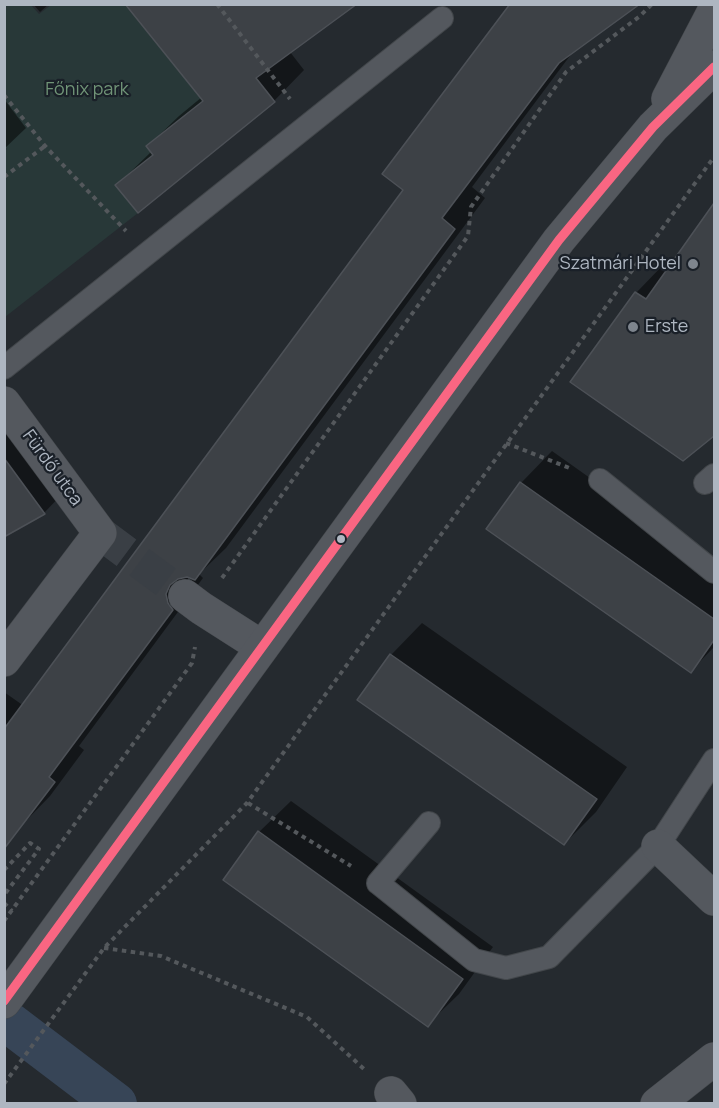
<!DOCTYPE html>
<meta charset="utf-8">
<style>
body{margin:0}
#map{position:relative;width:719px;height:1108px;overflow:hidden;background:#252a2f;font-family:Manrope,sans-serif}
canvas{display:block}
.frame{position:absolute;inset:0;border:6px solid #aeb6c1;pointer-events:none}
</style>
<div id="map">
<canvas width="719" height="1108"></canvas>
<div class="frame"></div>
</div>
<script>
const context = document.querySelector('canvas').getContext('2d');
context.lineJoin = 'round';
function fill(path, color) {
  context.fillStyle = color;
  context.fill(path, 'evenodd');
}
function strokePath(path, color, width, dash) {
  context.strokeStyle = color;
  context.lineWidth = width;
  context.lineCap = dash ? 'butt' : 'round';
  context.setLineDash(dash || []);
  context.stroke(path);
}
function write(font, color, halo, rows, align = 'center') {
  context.font = font + ' Manrope,sans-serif';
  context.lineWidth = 4.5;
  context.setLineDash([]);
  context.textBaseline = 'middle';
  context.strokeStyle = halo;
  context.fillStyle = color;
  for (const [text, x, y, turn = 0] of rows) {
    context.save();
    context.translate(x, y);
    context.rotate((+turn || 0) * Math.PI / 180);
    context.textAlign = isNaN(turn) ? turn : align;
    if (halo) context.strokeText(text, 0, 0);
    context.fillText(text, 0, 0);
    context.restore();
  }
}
fill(new Path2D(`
 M5 5H31L39 14 51 5H125L203 101 147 146 153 155 116 185 138 213 5 317 4 151 7 149 4 146Z`), '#283838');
fill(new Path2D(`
 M33 4H49L40 12Z
 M575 49 472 187 485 198 226 548 199 574 203 578 79 746 84 750 50 796 20 827 4 816V692L24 706 406 189Z
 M290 52 304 70 274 101 117 185 152 151 148 146 179 116 202 97Z
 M4 99 26 128 4 149Z
 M714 212V434L683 459 636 293 662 266 668 270 700 226Z
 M4 404 66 490 44 513 4 535Z
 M552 451 714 566V647L691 671 521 483Z
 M422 623 627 767 596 812 564 844 391 655Z
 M291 801 493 947 459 994 427 1025 259 832Z`), '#0007');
strokePath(new Path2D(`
 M4 1019 116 1104`), '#374557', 42);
const building = new Path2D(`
 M125 4H357L256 78 275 102 138 213 115 185 153 155 146 146 203 101Z
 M510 4H640L559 63 442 218 455 229 195 580 187 577 178 579 170 585 166 594 168 603 173 610 49 777 55 782 4 849V729L403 190 382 174Z
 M714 203V436L683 461 570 382 635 292 646 299Z
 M4 458 45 514 4 537Z
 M520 482 714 619V640L691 673 486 529Z
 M390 654 597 799 564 845 357 700Z
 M258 831 463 979 428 1027 223 880Z`);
fill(building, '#3d4146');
strokePath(building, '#4d5157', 1.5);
strokePath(new Path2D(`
 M100 533 185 596`), '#3a3f45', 33, [33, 16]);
const service = new Path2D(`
 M4 368 442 18
 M600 480 714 572
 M705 483 714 475
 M429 823 378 883 474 960 506 968 549 957 658 846 714 760`);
const minor = new Path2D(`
 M4 403 100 533 4 660
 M185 596 201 608 262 647
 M658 846 714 899
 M391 1093 400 1104
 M657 1104 714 1059`);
const tertiary = new Path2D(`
 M668 99 714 11
 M4 1002 559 240 653 127 714 67`);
strokePath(service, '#42464a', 24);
strokePath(minor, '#42464a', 34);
strokePath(tertiary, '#42464a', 34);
strokePath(new Path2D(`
 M217 4 290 99
 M4 95 45 146 126 231
 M4 177 45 146
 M506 443 572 469
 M222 578 468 236 471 207 566 72 640 16 652 4
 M248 803 351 866
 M4 870 30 843 39 849 4 895
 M4 903 12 911
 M4 921 192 663 195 647
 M104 948 161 956 307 1017 364 1069
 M4 1084 104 948 247 803 714 157`), '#54585c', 4, [4.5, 4.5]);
strokePath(service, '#54585e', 22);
strokePath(minor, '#54585e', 33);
strokePath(tertiary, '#54585e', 33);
strokePath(new Path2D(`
 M4 1001 559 240 653 127 714 67`), '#fa6682', 9);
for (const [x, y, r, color] of [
 [693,264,6,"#7e858e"],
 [633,327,6,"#7e858e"],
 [341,539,5,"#aeb6c1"]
]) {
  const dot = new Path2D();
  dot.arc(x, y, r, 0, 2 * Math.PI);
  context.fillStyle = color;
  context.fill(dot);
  strokePath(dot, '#1a2028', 2);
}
write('18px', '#709477', '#1a2028', [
 ["Főnix park",87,90]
]);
write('18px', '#aeb6c1', '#1a2028', [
 ["Szatmári Hotel",681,264],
 ["Erste",645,327,"left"]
], 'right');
write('18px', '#aeb6c1', '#1a2028', [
 ["Fürdő utca",52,468,54]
]);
</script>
